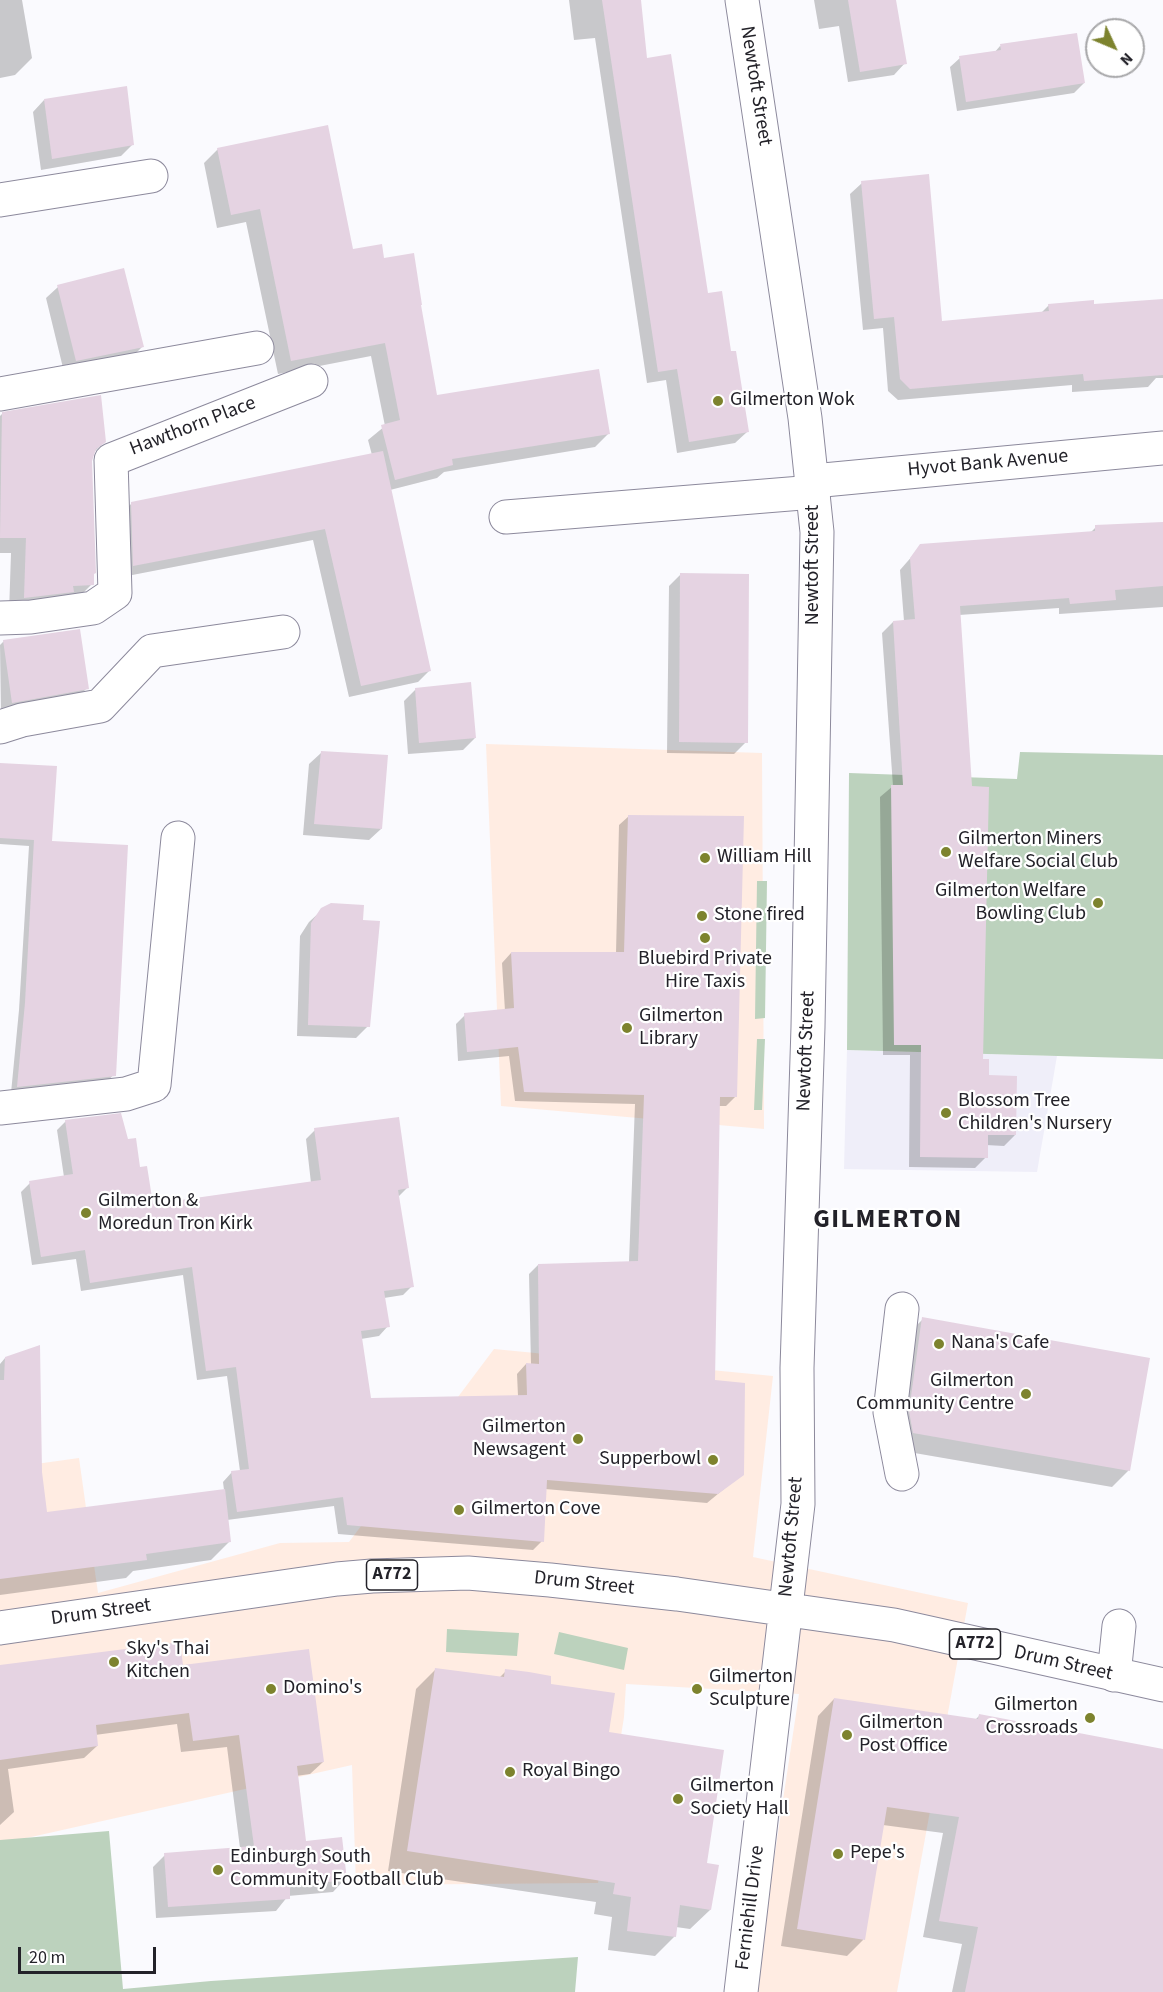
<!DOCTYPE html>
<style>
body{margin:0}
#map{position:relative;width:1163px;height:1992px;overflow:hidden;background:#fafafe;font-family:"Source Sans 3",sans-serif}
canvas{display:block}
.north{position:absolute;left:1085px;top:18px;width:60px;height:60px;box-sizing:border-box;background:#fff;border:2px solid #a7a7a9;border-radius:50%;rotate:134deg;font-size:16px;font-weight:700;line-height:24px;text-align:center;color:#232229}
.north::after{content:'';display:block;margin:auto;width:21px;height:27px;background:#7d832e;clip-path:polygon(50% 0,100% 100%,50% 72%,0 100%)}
.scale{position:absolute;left:18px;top:1947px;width:138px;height:27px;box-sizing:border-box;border:3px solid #232229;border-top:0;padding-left:8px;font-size:18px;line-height:21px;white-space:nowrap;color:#232229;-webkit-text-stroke:4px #fff;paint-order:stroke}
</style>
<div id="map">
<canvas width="1163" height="1992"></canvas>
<div class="north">N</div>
<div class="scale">20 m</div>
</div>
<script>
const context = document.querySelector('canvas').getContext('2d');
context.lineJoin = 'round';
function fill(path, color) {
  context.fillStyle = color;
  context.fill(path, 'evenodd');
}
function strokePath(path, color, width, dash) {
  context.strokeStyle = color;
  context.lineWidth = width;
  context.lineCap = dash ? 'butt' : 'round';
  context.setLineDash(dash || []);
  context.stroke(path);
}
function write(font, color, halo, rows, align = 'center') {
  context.font = font + ' "Source Sans 3",sans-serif';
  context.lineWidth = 4.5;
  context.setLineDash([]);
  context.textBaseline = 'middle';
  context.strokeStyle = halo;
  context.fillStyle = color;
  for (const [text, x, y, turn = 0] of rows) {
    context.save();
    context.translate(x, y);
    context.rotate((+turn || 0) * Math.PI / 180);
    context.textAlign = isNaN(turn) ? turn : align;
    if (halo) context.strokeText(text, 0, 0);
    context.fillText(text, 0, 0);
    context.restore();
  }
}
fill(new Path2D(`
 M486 744 762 753 764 1129 501 1106Z
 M494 1349 773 1376 753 1557 968 1603 897 1992H754L799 1694 626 1684 624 1717 598 1883 356 1885 352 1765 0 1844V1469L79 1458 98 1593 280 1543 349 1542Z`), '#ffece2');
fill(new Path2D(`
 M847 1050 1057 1056 1037 1172 844 1169Z`), '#efeef9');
fill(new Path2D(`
 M1020 752 1163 755V1059L847 1050 849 773 1017 779Z
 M757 881H767L765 1018 755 1019Z
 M757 1039H765L762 1110H754Z
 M447 1629 519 1633 517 1656 446 1652Z
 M559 1632 628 1648 624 1670 554 1654Z
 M109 1831 123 1989 211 1981 578 1957 575 1992H0V1840Z`), '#bcd2bd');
fill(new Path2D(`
 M0 0H22L32 58 15 75 0 78Z
 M569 0H639L646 60 707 295 730 353 747 432 735 443 677 453 666 380 647 383 595 38 574 40Z
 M814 0H894L905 63 894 75 848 82 839 26 819 29Z
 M1000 46 1084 83 1074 93 957 111 950 67 960 58 994 53Z
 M44 100 132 145 121 156 41 170 33 112Z
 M218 149 352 251 383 260 436 396 609 433 595 447 444 472 437 478 390 490 430 670 418 682 349 697 313 540 122 577 120 515 132 503 372 455 368 440 385 426 371 356 278 374 246 222 217 228 204 163Z
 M862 183 941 323 1040 314 1049 305H1093L1163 300V378H1156L1148 387 1072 392V385L898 400 888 391 883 328 863 330 850 194Z
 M58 287 142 347 130 359 64 372 46 298Z
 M2 414 105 441 93 453 91 460 92 584 76 600 9 613 11 553H0V416Z
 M1163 523V607L1059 614V608L959 615 982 1061 987 1077 1015 1135 1004 1146 986 1145V1157L975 1168 909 1167 910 1055H883L880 797 893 786 882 633 893 622 904 621 900 570 921 546 1090 533 1096 527Z
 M681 574 746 742 734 754 667 753 669 586Z
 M4 641 87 688 75 700 1 714 0 645Z
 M416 689 475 738 463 750 408 754 404 701Z
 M321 753 381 829 369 840 303 835 309 764Z
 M0 765 50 842 114 1074 108 1081 11 1093 19 1010 29 846 0 844Z
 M629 816 736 1096 726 1106H719L713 1381 742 1474 707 1503 545 1489 542 1541 533 1550 338 1534 334 1506 227 1520 230 1541 211 1560 133 1571 126 1578 0 1595V1364L5 1358 40 1472 45 1514 224 1490 223 1482 232 1472 240 1471 227 1376 197 1380 183 1275 81 1291 76 1259 32 1265 21 1192 30 1183 64 1177 57 1130 66 1121 127 1141 152 1206 311 1183 306 1139 315 1130 407 1188 398 1197 412 1286 403 1295 384 1298 388 1326 379 1336 361 1339 369 1399 518 1396 517 1374 526 1364 531 1365 529 1274 538 1265 629 1262 635 1104 515 1101 509 1056 458 1061 456 1024 465 1015 505 1011 502 963 511 953H616L619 825Z
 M322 910 368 1026 356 1038 297 1036 300 936 309 922Z
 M923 1319 1129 1470 1112 1487 897 1450 906 1336Z
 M182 1666 323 1762 310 1774 296 1776 305 1842 345 1879 333 1892 288 1896 276 1911 156 1918 153 1867 165 1855 240 1848 227 1747 181 1752 177 1724 95 1735 97 1746 84 1758 8 1769 14 1812 0 1825V1668Z
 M436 1669 499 1678 506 1671 550 1685 607 1733 705 1864 710 1910 690 1929 676 1927 675 1936 655 1956 608 1950 612 1917 594 1914 596 1902 388 1871 416 1689Z
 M834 1699 975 1720 979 1716 1163 1751V1992H952L962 1944 923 1937 943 1833 883 1825 863 1940 847 1956 781 1946 818 1716Z`), '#0003');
fill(new Path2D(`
 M602 0H641L647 58 671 54 708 293 722 291 731 351H736L749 432 689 442 677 369 658 372Z
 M848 0H896L907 64 860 72Z
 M1077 33 1085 83 966 102 959 56 1001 50 1000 44Z
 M127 86 134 145 52 159 44 99Z
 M328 125 353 249 382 244 384 258 414 253 422 305H421L437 395 599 369 610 434 452 459 453 465 395 480 381 425 400 420 385 343 291 361 260 209 231 215 217 148Z
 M929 174 942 321 1049 311 1048 304 1094 300V304L1163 299V375L1084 381 1083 374 910 389 900 379 894 317 874 319 861 181Z
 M124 268 144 347 76 361 57 285Z
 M101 395 106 442 96 449 92 461 96 573 94 574V585L73 586 74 592 24 598 26 538H0L2 412Z
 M383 451 431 671 361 686 325 529 133 566 131 502Z
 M1163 522V586L1115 590 1116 600 1070 604 1069 598 960 606 972 786 989 787 983 1059H989V1075L1017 1076 1016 1135H988V1158L920 1157 921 1045H894L891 785H903L893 621 915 619 910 558 920 544 1095 531V525Z
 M680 573 749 574 748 743 679 742Z
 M80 629 89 689 12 703 3 640Z
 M471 682 476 738 419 743 415 688Z
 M321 751 388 755 382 829 314 824Z
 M0 763 57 766 52 841 128 845 116 1076 17 1087 25 1003 34 840 0 838Z
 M628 815 744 816 737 1097H720L715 1380 745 1383 744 1475 718 1494 547 1480 544 1542 347 1525 343 1497 237 1512 231 1471 249 1469 236 1367 206 1371 192 1267 90 1283 85 1250 41 1257 29 1181 73 1174 65 1120 121 1113 128 1139 136 1138 140 1167 147 1166 153 1204 321 1180 314 1128 399 1117 409 1188 398 1190 414 1287 384 1291 390 1327 361 1331 371 1398 527 1395 526 1363 539 1364 538 1264 638 1261 644 1095 524 1092 518 1047 467 1052 464 1013 514 1008 511 952H624Z
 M331 903 364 905 363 920 380 921 370 1027 308 1025 311 923 321 908Z
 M922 1317 1150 1358 1130 1471 913 1433 909 1411Z
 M40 1345 42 1472 47 1512 225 1489 231 1542 146 1554 147 1560 0 1579V1380H4L5 1357Z
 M180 1642 183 1665 309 1649 324 1762 297 1766 306 1841 342 1837 347 1880 290 1886V1899L168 1907 164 1853 254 1846 239 1735 193 1741 189 1713 96 1725 98 1746 0 1760V1665Z
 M435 1668 504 1677 505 1669 529 1672 551 1676V1684L615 1693 609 1732 724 1750 707 1863 719 1865 711 1910 680 1905 676 1937 627 1931 631 1897 613 1894 615 1883 407 1851Z
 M834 1698 978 1719 979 1714 1163 1749V1992H965L978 1927 939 1921 959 1817 887 1807 865 1940 797 1929Z`), '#e5d3e2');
const minor = new Path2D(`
 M0 200 151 176
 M0 394 257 348
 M813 481 1163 448
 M506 517 814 492
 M0 618 31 617 93 608 115 593 111 460 311 381
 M0 727 22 720 100 706 152 651 283 632
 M0 1108 126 1094 154 1085 178 838
 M902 1474 890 1412 902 1309
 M1114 1675 1119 1626`);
const major = new Path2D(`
 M0 1628 337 1579 372 1576 468 1573 550 1580 677 1594 894 1625 1163 1685
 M741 1992 798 1504 797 1368 808 1027 817 532 805 418 742 0`);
strokePath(minor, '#8c899c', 35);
strokePath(major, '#8c899c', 35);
strokePath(minor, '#fff', 33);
strokePath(major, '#fff', 33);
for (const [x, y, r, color] of [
 [718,401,6,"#7d832e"],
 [946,852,6,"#7d832e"],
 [705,858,6,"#7d832e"],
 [1098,903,6,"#7d832e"],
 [702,916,6,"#7d832e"],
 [705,938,6,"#7d832e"],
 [627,1028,6,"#7d832e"],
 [946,1113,6,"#7d832e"],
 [86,1213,6,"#7d832e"],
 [939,1344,6,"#7d832e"],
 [1026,1394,6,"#7d832e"],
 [578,1439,6,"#7d832e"],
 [713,1460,6,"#7d832e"],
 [459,1510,6,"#7d832e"],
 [114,1662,6,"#7d832e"],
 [271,1689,6,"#7d832e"],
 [697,1689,6,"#7d832e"],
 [1090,1718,6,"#7d832e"],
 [847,1735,6,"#7d832e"],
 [510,1772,6,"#7d832e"],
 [678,1799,6,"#7d832e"],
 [838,1854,6,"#7d832e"],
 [218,1870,6,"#7d832e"]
]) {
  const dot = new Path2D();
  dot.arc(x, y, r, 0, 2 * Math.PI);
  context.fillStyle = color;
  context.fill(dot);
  strokePath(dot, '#fff', 2);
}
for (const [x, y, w] of [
 [392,1575,51],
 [975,1644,51]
]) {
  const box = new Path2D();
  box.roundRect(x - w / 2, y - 15, w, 30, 4.5);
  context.fillStyle = '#fff';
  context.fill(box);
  strokePath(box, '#232229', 1.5);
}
write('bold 18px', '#232229', null, [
 ["A772",392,1575],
 ["A772",975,1644]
]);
write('20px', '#232229', '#fff', [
 ["Newtoft Street",755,86,81],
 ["Hawthorn Place",193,427,-21],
 ["Hyvot Bank Avenue",988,464,-5],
 ["Newtoft Street",814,565,-90],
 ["Newtoft Street",807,1051,-88],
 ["Newtoft Street",792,1537,-85],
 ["Drum Street",584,1584,6],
 ["Drum Street",101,1613,-8],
 ["Drum Street",1063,1664,13],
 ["Ferniehill Drive",751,1908,-83]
]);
write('20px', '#232229', '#fff', [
 ["Gilmerton Wok",730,401],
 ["Gilmerton Miners",958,840],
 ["Welfare Social Club",958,863],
 ["William Hill",717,858],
 ["Gilmerton Welfare",1086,892,"right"],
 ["Bowling Club",1086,915,"right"],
 ["Stone fired",714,916],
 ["Bluebird Private",705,960,"center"],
 ["Hire Taxis",705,983,"center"],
 ["Gilmerton",639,1017],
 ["Library",639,1040],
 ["Blossom Tree",958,1102],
 ["Children's Nursery",958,1125],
 ["Gilmerton &",98,1202],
 ["Moredun Tron Kirk",98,1225],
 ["Nana's Cafe",951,1344],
 ["Gilmerton",1014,1382,"right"],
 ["Community Centre",1014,1405,"right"],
 ["Gilmerton",566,1428,"right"],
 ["Newsagent",566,1451,"right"],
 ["Supperbowl",701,1460,"right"],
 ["Gilmerton Cove",471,1510],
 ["Sky's Thai",126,1650],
 ["Kitchen",126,1673],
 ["Gilmerton",709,1678],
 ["Sculpture",709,1701],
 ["Domino's",283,1689],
 ["Gilmerton",1078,1706,"right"],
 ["Crossroads",1078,1729,"right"],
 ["Gilmerton",859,1724],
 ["Post Office",859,1747],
 ["Royal Bingo",522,1772],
 ["Gilmerton",690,1787],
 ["Society Hall",690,1810],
 ["Pepe's",850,1854],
 ["Edinburgh South",230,1858],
 ["Community Football Club",230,1881]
], 'left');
context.letterSpacing = '1.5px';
write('bold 26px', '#232229', '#fff', [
 ["GILMERTON",888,1221]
]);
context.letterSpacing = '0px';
</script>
